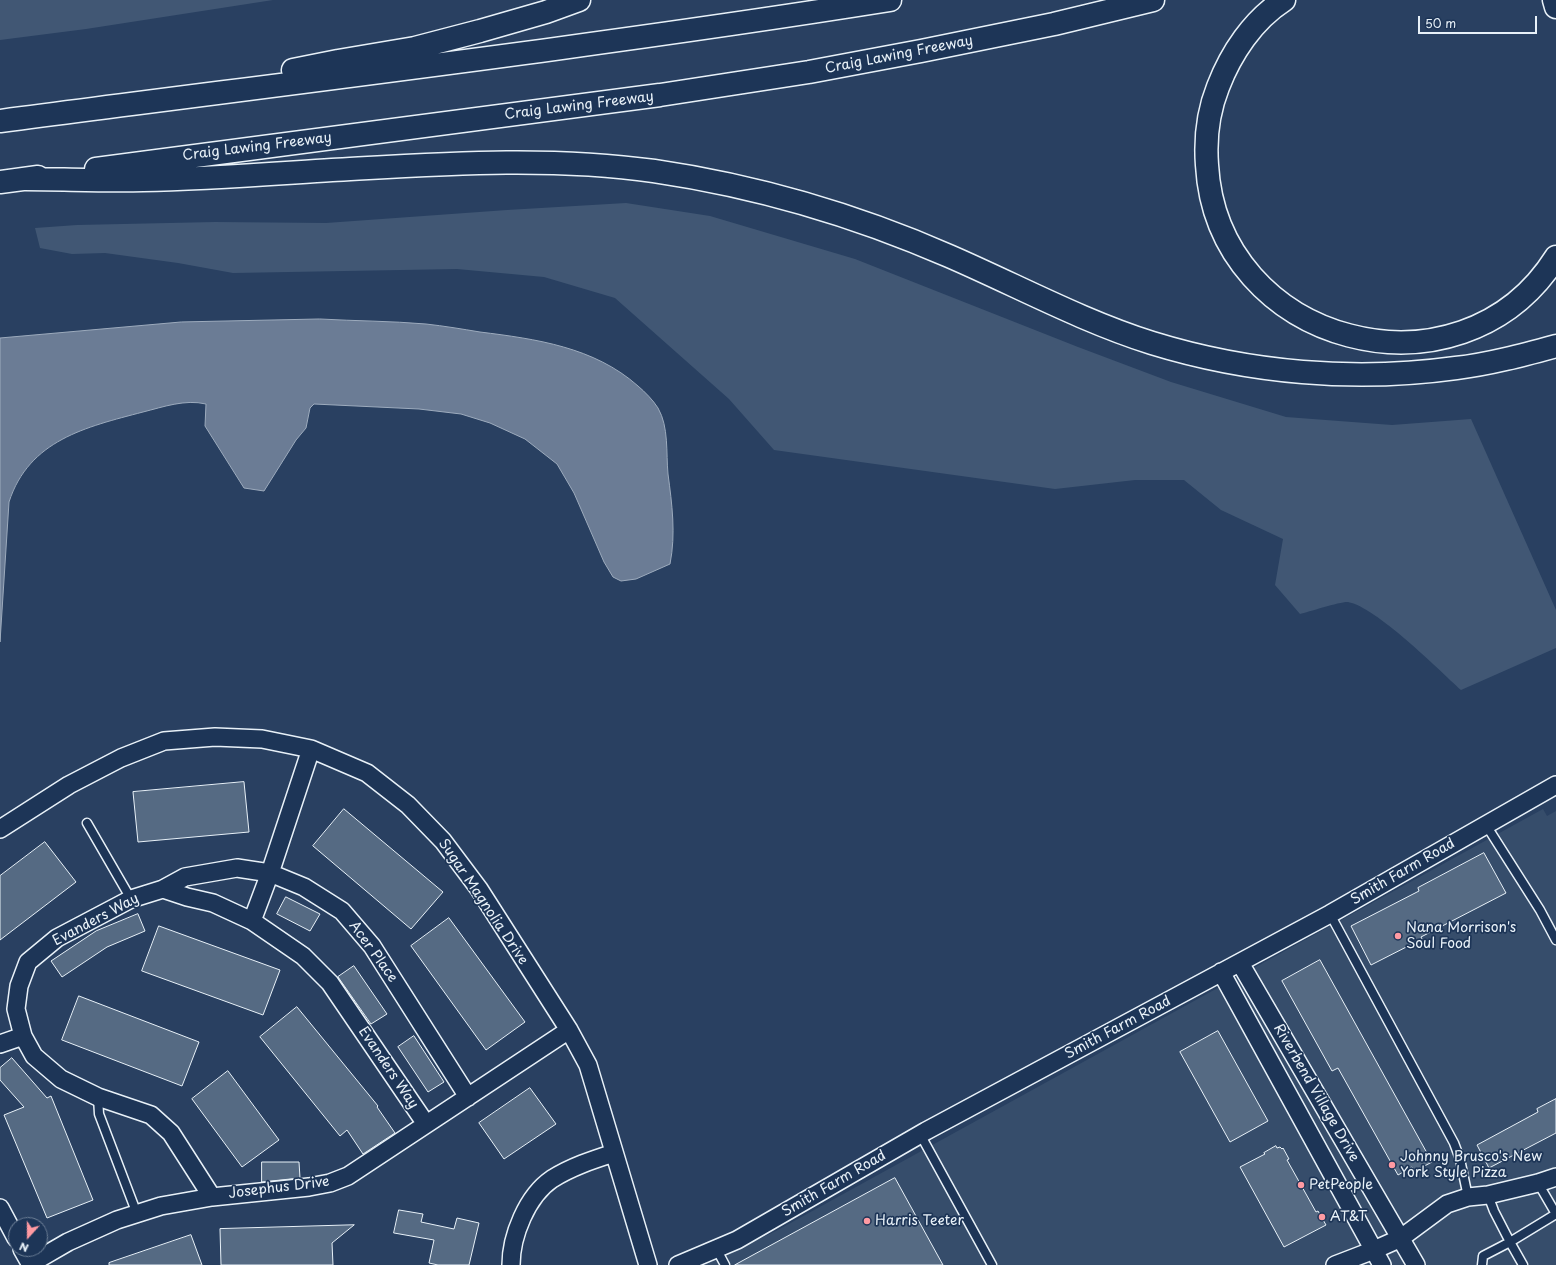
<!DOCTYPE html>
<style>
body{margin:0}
#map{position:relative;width:1556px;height:1265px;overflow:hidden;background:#294061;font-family:"Playpen Sans",sans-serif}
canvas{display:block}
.north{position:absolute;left:8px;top:1217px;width:40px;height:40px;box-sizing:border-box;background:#1d3557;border:1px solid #6e8097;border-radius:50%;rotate:201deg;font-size:11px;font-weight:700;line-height:16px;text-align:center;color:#e8f1f8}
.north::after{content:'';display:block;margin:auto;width:14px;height:18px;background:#ff9aa2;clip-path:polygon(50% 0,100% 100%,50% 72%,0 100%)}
.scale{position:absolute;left:1418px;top:16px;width:119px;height:18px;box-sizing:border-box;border:2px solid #e8f1f8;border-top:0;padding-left:5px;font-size:12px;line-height:14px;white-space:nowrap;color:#e8f1f8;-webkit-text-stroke:3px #1d3557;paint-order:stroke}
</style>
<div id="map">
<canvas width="1556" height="1265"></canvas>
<div class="north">N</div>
<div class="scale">50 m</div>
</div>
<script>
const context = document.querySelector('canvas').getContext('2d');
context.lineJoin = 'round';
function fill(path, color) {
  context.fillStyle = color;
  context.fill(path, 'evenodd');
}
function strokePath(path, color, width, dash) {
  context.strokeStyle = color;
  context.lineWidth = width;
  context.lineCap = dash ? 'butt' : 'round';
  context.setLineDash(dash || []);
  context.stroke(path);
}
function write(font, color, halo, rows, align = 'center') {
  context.font = font + ' "Playpen Sans",sans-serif';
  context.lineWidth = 3.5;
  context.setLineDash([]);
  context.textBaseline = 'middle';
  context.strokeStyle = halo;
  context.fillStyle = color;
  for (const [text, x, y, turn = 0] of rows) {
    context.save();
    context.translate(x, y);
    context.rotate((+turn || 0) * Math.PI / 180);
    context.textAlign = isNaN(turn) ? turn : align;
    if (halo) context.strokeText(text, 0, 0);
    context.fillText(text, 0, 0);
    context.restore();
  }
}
fill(new Path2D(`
 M1543 809 1547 816 1556 811V1265H702L776 1231Z`), '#364d6b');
fill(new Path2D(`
 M0 0H273L86 29 0 40Z
 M626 203 710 216 855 259 1078 347 1171 382 1286 417 1392 425 1471 419 1556 610V648L1461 690C1438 669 1376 607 1348 602 1342 601 1308 612 1300 614L1275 585 1283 539 1221 510 1184 480H1135L1055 489 774 450 729 399 615 298 544 277 457 269 233 273 178 263 105 253 72 254 40 248 35 228 77 225 215 222 326 223 507 210Z`), '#415774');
const water = new Path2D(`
 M320 319C355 321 391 321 426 324 444 326 462 329 480 332 536 339 594 347 638 386 645 392 653 400 658 408 669 427 666 453 668 474 672 504 676 534 670 564L636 579 621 581 613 577 604 562 574 493 557 464 525 439 490 423 461 414 419 409 314 404 310 408 306 428 296 440 264 491 244 488 205 426 206 404C185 399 163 407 143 412 86 427 29 440 9 502L0 642V338L181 322Z`);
fill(water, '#6b7c95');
strokePath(water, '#9dabbd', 1);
const building = new Path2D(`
 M244 782 249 832 138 842 133 792Z
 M344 809 443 892 411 929 313 846Z
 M45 842 76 882 0 940V876Z
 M1484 853 1506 893 1421 937 1422 939 1371 965 1351 926 1419 891 1418 888Z
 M286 897 320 914 310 931 277 914Z
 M138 914 145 931 107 947 62 977 51 961 96 931Z
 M449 918 525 1022 486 1050 411 946Z
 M159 926 280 970 263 1015 142 971Z
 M1320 960 1432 1162 1415 1171 1412 1167 1398 1175 1338 1068 1332 1071 1282 981Z
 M354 966 387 1014 371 1024 338 977Z
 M79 996 199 1042 182 1086 62 1040Z
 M297 1007 378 1106 377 1107 395 1133 363 1154 347 1130 340 1136 260 1037Z
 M1218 1031 1268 1121 1230 1142 1180 1052Z
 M414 1036 444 1082 428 1092 398 1047Z
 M12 1058 47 1098 51 1096 93 1200 47 1218 4 1115 24 1107 0 1080V1068Z
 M228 1071 279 1140 242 1167 192 1099Z
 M530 1088 556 1124 504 1159 479 1123Z
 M1556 1099V1133L1489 1168 1477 1145 1538 1112 1537 1109Z
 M1276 1146 1277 1148 1280 1147 1282 1149 1283 1148 1289 1159 1287 1160 1301 1185 1316 1212 1318 1211 1326 1225 1284 1247 1240 1167 1265 1154 1264 1153Z
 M262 1162H299L300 1178 262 1182Z
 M895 1178 943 1265H735Z
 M399 1210 423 1214 421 1222 454 1229 457 1218 479 1223 469 1265H438L429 1263 434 1240 394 1233Z
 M354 1225 332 1243 333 1265H221L220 1229Z
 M191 1235 202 1265H109V1263Z`);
fill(building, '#556a83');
strokePath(building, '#e8f1f8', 1);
const service = new Path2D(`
 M87 823 131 899
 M1486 825 1540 910 1556 940
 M1330 914 1454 1143 1460 1159 1468 1197
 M98 1097 99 1114 137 1214
 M920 1134 992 1265
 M1538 1183 1556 1214
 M717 1250 725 1265
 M1482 1265 1483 1256 1510 1242 1494 1211 1488 1195
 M1523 1265 1510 1242 1556 1214`);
const minor = new Path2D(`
 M0 829 69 785 121 758 164 741 215 737 262 739 311 749 367 773 408 805 443 841 479 889 569 1030 588 1065 648 1265
 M163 889 185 877 237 868 270 873 304 887 342 911 372 946 468 1097
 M252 921 270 873 311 749
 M1240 963 1416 1265
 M1221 972 1382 1265
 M0 1044 23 1036
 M212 1197 171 1133 151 1115 98 1097 61 1079 34 1056 23 1036 16 1009 19 986 28 962 57 938 131 899 163 889 187 897 213 903 252 921 303 956 330 983 426 1124
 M0 1208 16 1238
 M22 1249 31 1265
 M30 1264 68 1242 117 1220 161 1206 212 1197 309 1187 330 1183 348 1176 569 1030
 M511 1265C511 1236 527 1196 552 1179 571 1167 592 1160 614 1153
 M678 1265 737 1240 926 1131 1330 914 1556 785
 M1335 1265 1374 1250 1401 1238 1447 1204 1468 1197 1488 1195 1538 1183 1556 1177`);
const motorway = new Path2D(`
 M1284 0C1253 20 1231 53 1218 87 1208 112 1205 138 1207 165 1217 345 1460 409 1556 257
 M1554 0 1556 7
 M293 70 338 61 415 48 480 31 546 12 579 0
 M0 121C297 82 594 47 890 0
 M96 169 660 95 809 72 921 51 1054 24 1153 0
 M25 179C64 179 103 181 143 180 206 179 269 174 332 170 440 164 547 156 654 171 756 186 855 215 949 256 1016 285 1082 321 1152 343 1249 373 1355 382 1456 368 1490 364 1523 355 1556 346
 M0 182 38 177`);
strokePath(service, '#e8f1f8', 11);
strokePath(minor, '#e8f1f8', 20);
strokePath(motorway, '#e8f1f8', 25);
strokePath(service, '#1d3557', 8);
strokePath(minor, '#1d3557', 17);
strokePath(motorway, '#1d3557', 22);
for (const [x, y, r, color] of [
 [1398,936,4,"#ff9aa2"],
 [1392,1165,4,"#ff9aa2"],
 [1301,1185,4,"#ff9aa2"],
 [1322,1217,4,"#ff9aa2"],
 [867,1221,4,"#ff9aa2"]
]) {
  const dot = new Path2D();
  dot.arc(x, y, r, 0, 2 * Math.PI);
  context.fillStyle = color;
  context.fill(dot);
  strokePath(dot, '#1d3557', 1.5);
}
write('14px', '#e8f1f8', '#1d3557', [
 ["Craig Lawing Freeway",899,55,-11],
 ["Craig Lawing Freeway",579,106,-7],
 ["Craig Lawing Freeway",257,147,-7],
 ["Smith Farm Road",1403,872,-30],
 ["Sugar Magnolia Drive",483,902,56],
 ["Evanders Way",96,920,-28],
 ["Acer Place",373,952,54],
 ["Smith Farm Road",1118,1028,-28],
 ["Evanders Way",388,1068,56],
 ["Riverbend Village Drive",1316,1093,60],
 ["Smith Farm Road",834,1184,-30],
 ["Josephus Drive",279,1188,-7]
]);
write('14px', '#e8f1f8', '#1d3557', [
 ["Nana Morrison's",1406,928],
 ["Soul Food",1406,944],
 ["Johnny Brusco's New",1400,1157],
 ["York Style Pizza",1400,1173],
 ["PetPeople",1309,1185],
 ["AT&T",1330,1217],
 ["Harris Teeter",875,1221]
], 'left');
</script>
